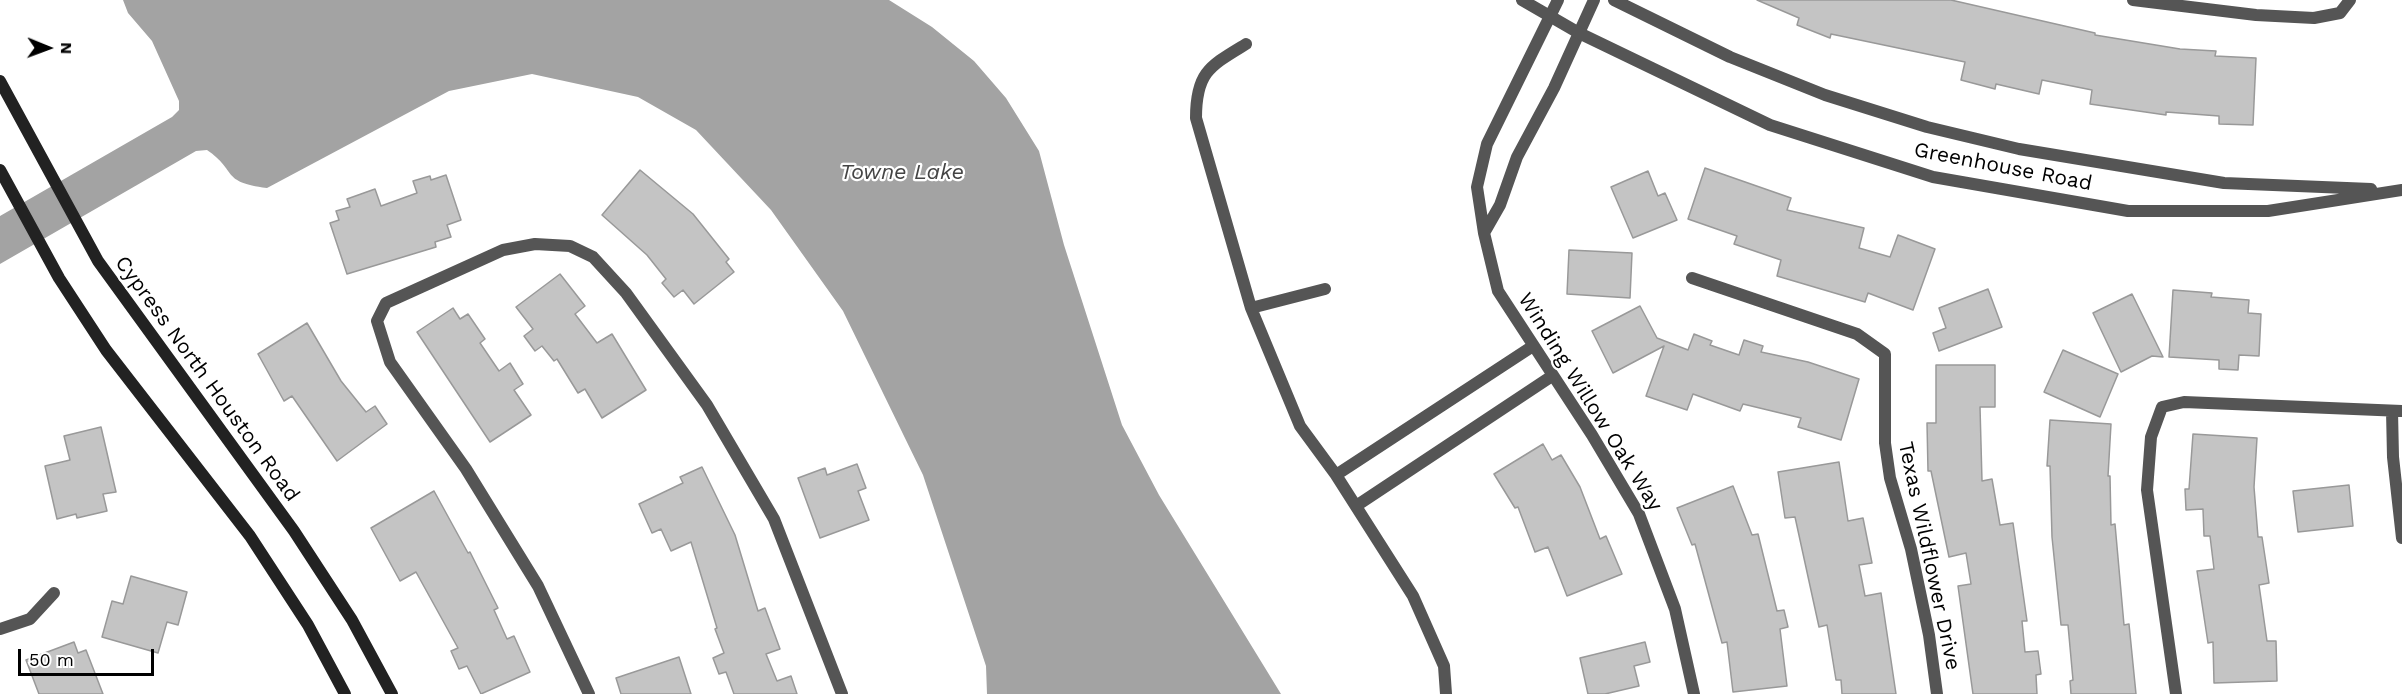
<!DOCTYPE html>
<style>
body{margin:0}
#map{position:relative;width:2402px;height:694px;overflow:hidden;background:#fff;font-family:"Work Sans",sans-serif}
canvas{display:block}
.north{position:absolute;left:18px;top:18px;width:60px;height:60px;-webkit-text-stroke:4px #fff;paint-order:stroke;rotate:91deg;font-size:16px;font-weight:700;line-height:24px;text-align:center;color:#000}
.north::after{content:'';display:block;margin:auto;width:21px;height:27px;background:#000;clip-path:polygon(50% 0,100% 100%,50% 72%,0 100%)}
.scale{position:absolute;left:18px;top:649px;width:136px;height:27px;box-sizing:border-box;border:3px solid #000;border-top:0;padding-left:8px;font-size:18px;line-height:21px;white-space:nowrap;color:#000;-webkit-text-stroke:4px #fff;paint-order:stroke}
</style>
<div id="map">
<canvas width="2402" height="694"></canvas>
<div class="north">N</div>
<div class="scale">50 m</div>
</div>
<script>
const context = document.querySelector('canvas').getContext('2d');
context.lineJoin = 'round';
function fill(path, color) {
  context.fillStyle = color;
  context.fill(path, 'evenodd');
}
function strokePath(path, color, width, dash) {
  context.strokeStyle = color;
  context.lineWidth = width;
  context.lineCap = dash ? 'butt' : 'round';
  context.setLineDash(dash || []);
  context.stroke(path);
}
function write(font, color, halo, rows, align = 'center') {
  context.font = font + ' "Work Sans",sans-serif';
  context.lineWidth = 4.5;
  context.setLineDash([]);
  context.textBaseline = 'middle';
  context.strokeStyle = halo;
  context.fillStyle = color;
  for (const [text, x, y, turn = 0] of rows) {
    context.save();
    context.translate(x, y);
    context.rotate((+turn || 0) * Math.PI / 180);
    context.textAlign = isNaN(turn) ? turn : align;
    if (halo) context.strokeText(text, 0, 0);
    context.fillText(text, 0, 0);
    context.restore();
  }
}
fill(new Path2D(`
 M123 0H889L932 27 974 61 1006 98 1039 151 1064 245 1122 425 1159 495 1281 694H987L986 666 923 475 843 311 771 210 696 130 638 97 532 74 449 91 267 188C220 182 238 171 207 150L196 151 0 264V216L172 117 179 110V101L152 41 128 13Z`), '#a3a3a3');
const building = new Path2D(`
 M1757 0H1951L2095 33V35L2180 49 2216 51 2215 56 2256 58 2253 125 2219 124V116L2166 112V115L2090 104 2092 90 2042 80 2039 94 1996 84 1995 89 1961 80 1965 62 1831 34 1830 38 1797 25 1799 18Z
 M1705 168 1791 198 1787 210 1864 228 1859 248 1890 257 1898 235 1935 249 1913 310 1868 293 1865 302 1777 276 1781 260 1734 244 1737 236 1688 219Z
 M640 170 693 214 729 259 726 262 734 272 694 304 683 290 674 297 662 283 666 279 647 255 602 215Z
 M1648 171 1658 196 1665 193 1677 220 1633 238 1611 187Z
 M446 175 461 220 447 225 451 237 435 242 436 247 347 274 330 223 339 220 336 211 350 207 347 199 375 189 381 206 417 193 413 181 430 176 431 180Z
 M1569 250 1632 253 1630 298 1567 294Z
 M560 274 585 306 575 314 597 343 612 334 646 390 602 418 585 389 578 393 557 359 554 361 542 346 535 351 524 336 533 329 516 307Z
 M1988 289 2002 327 1939 351 1933 333 1946 328 1939 308Z
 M2173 290 2212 293 2211 297 2249 300 2248 313 2261 314 2259 356 2239 355 2238 370 2219 369V360L2169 357Z
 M2132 294 2163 357 2152 356 2121 372 2093 313Z
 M1640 306 1657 338 1688 350 1694 334 1712 341 1710 345 1739 355 1744 340 1763 346 1761 352 1808 362 1859 379 1841 440 1798 427 1801 418 1743 404 1740 411 1693 394 1687 410 1646 396 1664 346 1613 373 1592 331Z
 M453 308 460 319 468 314 485 339 480 343 499 371 510 363 523 384 514 390 531 415 490 442 417 332Z
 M307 323 341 381 366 412 375 406 387 424 337 461 292 396 284 401 258 354Z
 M2063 350 2118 374 2100 417 2044 392Z
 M1936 365H1995V407H1980L1982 481 1992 479 2000 525 2013 523 2027 621H2022L2025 652 2038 651 2041 674 2036 675 2037 694H1973L1958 586 1971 584 1966 553 1949 557 1931 471H1928L1927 423H1936Z
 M2050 420 2111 424 2108 476H2110L2111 525 2115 524 2124 625 2129 624 2136 694H2071L2070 681 2073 680 2068 625H2061L2052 537 2050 466H2047Z
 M101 427 116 492 103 494 107 511 77 518 76 514 57 519 45 466 70 460 64 436Z
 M2193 434 2257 438 2254 487 2258 537H2262L2269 583 2259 585 2267 641H2276L2277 681 2214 683 2213 642 2208 643 2197 571 2214 569 2210 536H2204L2203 509 2186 510 2185 489H2189Z
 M1543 444 1552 460 1561 455 1580 487 1600 539 1606 536 1622 574 1567 596 1548 547 1535 552 1518 507 1515 508 1494 474Z
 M1839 462 1848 521 1863 518 1872 563 1859 565 1865 596 1881 593 1896 694H1842L1841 680H1836L1827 625 1819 627 1795 517 1785 518 1778 472Z
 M857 464 866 488 858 491 869 520 820 538 798 478 825 468 827 475Z
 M702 467 735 535 758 611 765 608 780 649 766 654 777 681 791 676 797 694H734L726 672 719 674 713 658 724 653 715 629 717 628 691 542 671 551 661 529 652 533 639 504 683 483 680 477Z
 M2349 485 2353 526 2298 532 2293 491Z
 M1733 486 1752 535 1758 534 1777 611 1784 610 1788 627 1780 629 1787 686 1733 692 1727 642 1722 643 1695 544 1692 545 1677 508Z
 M434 491 468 553 470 552 498 608 494 610 507 639 514 636 530 672 481 694 467 666 459 669 451 651 458 648 416 572 400 581 371 528Z
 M131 576 187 592 178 625 167 622 158 653 102 637 112 601 123 604Z
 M74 642 78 653 86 650 103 694H39L26 660Z
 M1645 642 1650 662 1634 666 1639 686 1605 694H1588L1580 658Z
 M679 657 691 694H621L616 678Z`);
fill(building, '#c4c4c4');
strokePath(building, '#999', 1.5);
strokePath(new Path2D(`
 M1558 0 1487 144 1477 187 1484 233 1498 291 1592 435 1639 514 1675 609 1694 694
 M2133 0 2256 15 2314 18 2340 13 2350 0
 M1246 44C1210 66 1196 72 1196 118L1251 308 1300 426 1336 475 1413 596 1444 666 1446 694
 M1484 233 1500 205 1517 157 1554 88 1594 0
 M1692 278 1857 334 1885 354V443L1890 478 1911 549 1929 635 1937 694
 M1251 308 1325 289
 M2392 411 2393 457 2402 538
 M1336 475 1533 346
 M1356 506 1552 376
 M0 629 30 619 54 593
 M589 694 538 586 466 469 390 362 377 321 386 303 503 250 535 244 570 246 593 257 626 293 707 405 774 519 842 694
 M2176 694 2147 490 2151 437 2162 407 2184 402 2402 411`), '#555', 12);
strokePath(new Path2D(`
 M1522 0 1579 33 1770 125 1933 177 2128 211H2268L2402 190
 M1614 0 1730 57 1825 95 1927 127 2019 149 2224 183 2371 189`), '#555', 12);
strokePath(new Path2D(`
 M0 81 98 261 294 531 352 620 392 694
 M0 170 59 278 106 350 250 536 308 625 345 694`), '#222', 12);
write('21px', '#000', '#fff', [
 ["Greenhouse Road",2003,167,11],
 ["Cypress North Houston Road",207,379,54],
 ["Winding Willow Oak Way",1590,402,58],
 ["Texas Wildflower Drive",1929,556,78]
]);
write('italic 22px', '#444', '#fff', [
 ["Towne Lake",902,173]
]);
</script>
